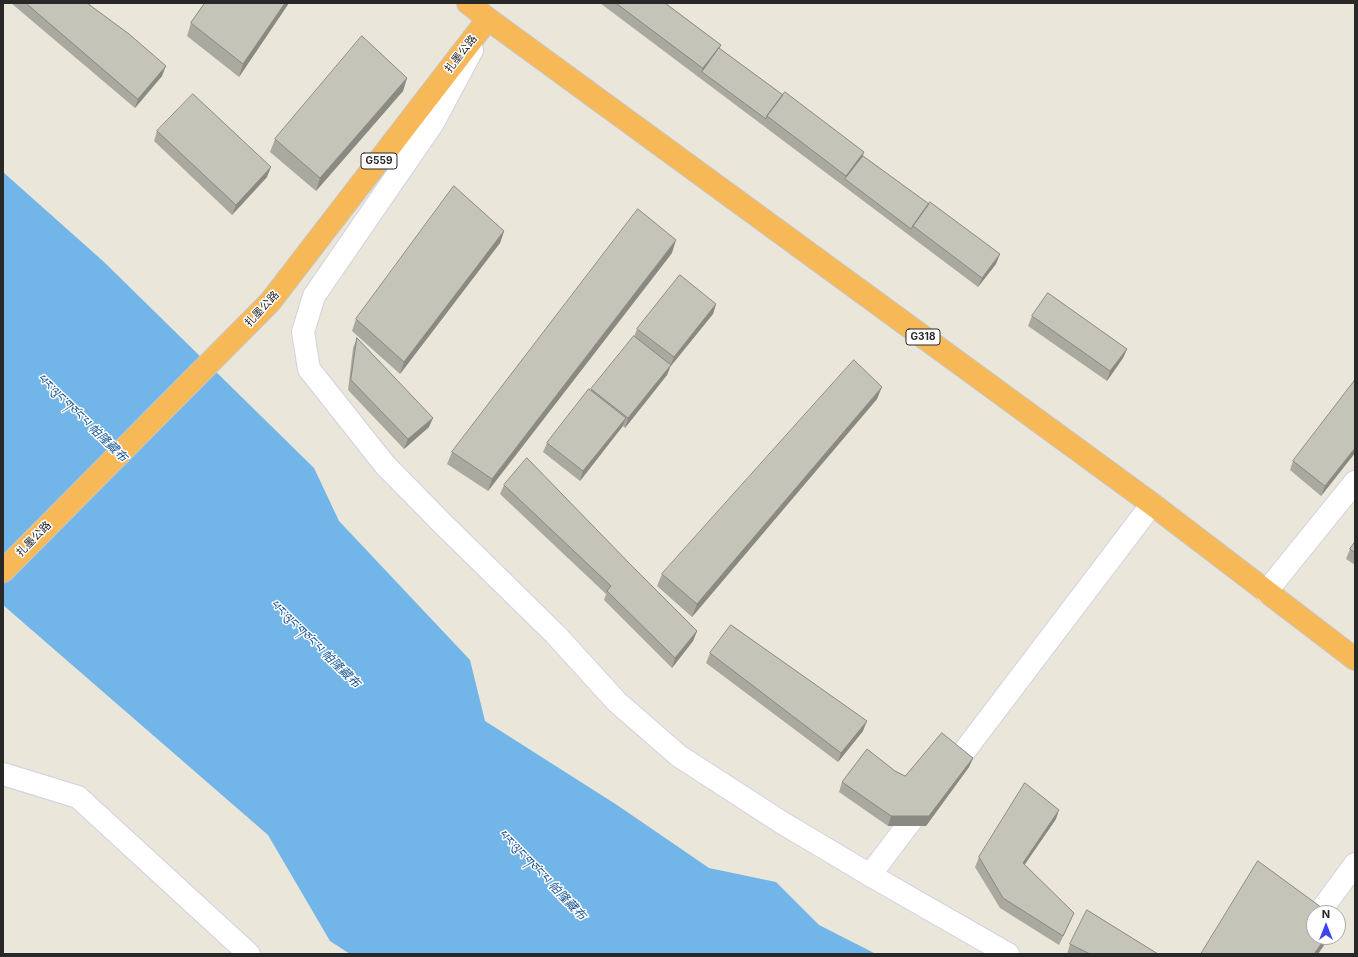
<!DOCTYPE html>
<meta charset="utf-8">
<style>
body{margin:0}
#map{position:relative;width:1358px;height:957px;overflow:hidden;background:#eae6da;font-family:Inter,sans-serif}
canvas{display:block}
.frame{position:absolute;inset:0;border:4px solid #282828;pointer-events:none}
.north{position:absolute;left:1306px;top:905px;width:40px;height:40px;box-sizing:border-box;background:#fff;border:1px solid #a9a9a9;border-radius:50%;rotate:0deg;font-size:11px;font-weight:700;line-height:16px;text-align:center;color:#282828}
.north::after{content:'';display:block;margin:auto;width:14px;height:18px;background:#3f43f2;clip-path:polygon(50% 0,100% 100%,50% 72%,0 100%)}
</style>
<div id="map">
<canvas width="1358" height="957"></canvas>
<div class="frame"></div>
<div class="north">N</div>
</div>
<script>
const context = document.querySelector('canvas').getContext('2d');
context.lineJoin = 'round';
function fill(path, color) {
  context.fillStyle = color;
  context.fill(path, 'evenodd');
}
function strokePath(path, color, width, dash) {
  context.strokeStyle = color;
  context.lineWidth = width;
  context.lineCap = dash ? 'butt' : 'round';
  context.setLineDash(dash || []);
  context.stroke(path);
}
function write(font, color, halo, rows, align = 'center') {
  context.font = font + ' Inter,"Noto Sans SC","Noto Serif Tibetan",sans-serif';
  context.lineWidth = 3;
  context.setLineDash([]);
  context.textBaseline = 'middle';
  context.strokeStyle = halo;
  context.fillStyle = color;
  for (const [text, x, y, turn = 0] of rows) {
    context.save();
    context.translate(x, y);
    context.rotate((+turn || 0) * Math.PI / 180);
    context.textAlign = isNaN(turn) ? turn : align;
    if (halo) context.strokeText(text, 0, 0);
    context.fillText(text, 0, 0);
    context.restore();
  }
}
fill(new Path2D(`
 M3 172 104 262 314 468 339 521 470 660 485 721 617 805 709 868 776 882 819 925 876 954H350L330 941 268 835 3 605Z`), '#71b5e9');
const street = new Path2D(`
 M472 50 433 123 314 296 303 332 309 369 385 465 442 523 556 635 617 702 679 756 781 822 870 875 1008 954
 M1266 592 1355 482
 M3 774 78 797 249 954
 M947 774 1152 504
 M870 875 926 801
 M1319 913 1355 864`);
const highway = new Path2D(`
 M468 3 488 19 1152 504 1355 659
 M3 571 270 302 488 19`);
strokePath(street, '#d0d0e1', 24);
strokePath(highway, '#c7c7c7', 24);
strokePath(street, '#fff', 22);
strokePath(highway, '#f7b858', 22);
fill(new Path2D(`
 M11 3H87L162 76 135 108Z
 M205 3H289L239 77 187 36 191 23Z
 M600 3H665L721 45 719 48 863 156 996 264 978 287Z
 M407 78 403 91 316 191 270 152 275 139Z
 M157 131 267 177 232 215 154 141Z
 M504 231 500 243 400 374 352 331 356 319Z
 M672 253 488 491 447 464 452 452Z
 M716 304 713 314 670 367 667 375 625 428 623 426 580 481 543 452 547 443 591 390 634 337 637 329Z
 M1032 316 1127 349 1123 358 1107 381 1028 326Z
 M357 338 429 427 404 449 348 390 353 348Z
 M877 399 692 617 657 586 662 574Z
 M1355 453 1321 496 1290 470 1293 461Z
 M504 485 697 631 693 641 672 668 604 600 606 594 500 494Z
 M1355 542V565L1346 559 1350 549Z
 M710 653 863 731 838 762 706 663Z
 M973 758 969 767 926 826H888L839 792 842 782 895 771 905 776Z
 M1056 819 1024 865 1070 922 1059 945 1000 908 975 867 979 857Z
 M1070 944 1158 954H1067Z`), '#a9a99f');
fill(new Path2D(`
 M285 3H289L239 77 243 64Z
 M721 45 717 54 702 72 703 68Z
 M166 66 162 76 135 108 138 99Z
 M407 78 403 91 316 191 320 178Z
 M864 152 861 162 845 179 846 176Z
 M271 167 267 177 232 215 236 205Z
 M504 231 500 243 400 374 404 362Z
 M676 240 672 253 488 491 492 479Z
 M1000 254 996 264 978 287 982 278Z
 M716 304 713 314 670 367 674 357Z
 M1127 349 1123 358 1107 381 1110 371Z
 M671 365 667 375 625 428 628 418Z
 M882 387 877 399 692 617 697 604Z
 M433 418 429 427 404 449 408 439Z
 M626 418 622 427 580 481 583 471Z
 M1355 448V453L1321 496 1325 486Z
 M697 631 693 641 672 668 675 658Z
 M867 721 863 731 838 762 841 753Z
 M973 758 969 767 926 826H888L891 816Z
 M1059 810 1056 819 1019 873 1023 863Z
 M1326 937H1330L1318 954H1314Z`), '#8a8982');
const building = new Path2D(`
 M26 3H87L129 34 166 66 138 99Z
 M205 3H285L243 64 191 23Z
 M616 3H665L721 45 703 68Z
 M362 36 407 78 320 178 275 139Z
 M719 48 783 95 767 116 766 119 702 72Z
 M785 92 864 152 846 176 767 116Z
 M193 94 271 167 236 205 157 131Z
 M863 156 929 204 913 226 911 229 845 179Z
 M454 186 504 231 404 362 356 319Z
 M930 202 1000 254 982 278 913 226Z
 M638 209 676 240 492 479 452 452Z
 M680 275 716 304 674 357 637 329Z
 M1048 293 1127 349 1110 371 1032 316Z
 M634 336 671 365 628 418 591 389Z
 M357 338 433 418 408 439 351 380Z
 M854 360 882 387 697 604 662 574Z
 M1355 380V448L1325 486 1293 461Z
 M589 389 626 418 583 471 547 443Z
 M527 458 630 564 697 631 675 658 607 591 611 586 504 485Z
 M1355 542V553L1350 549Z
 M731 625 867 721 841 753 710 653Z
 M942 733 973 758 929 816H891L842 782 867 749 895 771 905 776Z
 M1025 783 1059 810 1023 863 1074 913 1063 936 1003 898 979 857Z
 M1258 861 1329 913H1314V937H1326L1314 954H1201Z
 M1087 910 1158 954H1090L1070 944Z`);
fill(building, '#c5c4b9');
strokePath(building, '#8a8982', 1);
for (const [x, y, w] of [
 [379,161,36],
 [923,337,34]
]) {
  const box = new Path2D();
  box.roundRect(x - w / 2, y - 8, w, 16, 3);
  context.fillStyle = '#fff';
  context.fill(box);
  strokePath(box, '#282828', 1);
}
write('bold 10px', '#282828', null, [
 ["G559",379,161],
 ["G318",923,337]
]);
write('11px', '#282828', '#fff', [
 ["扎墨公路",461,54,-52],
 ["扎墨公路",262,309,-47],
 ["扎墨公路",34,539,-45]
]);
write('italic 12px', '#125193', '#fff', [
 ["ཕར་ལུང་གཙང་པ 帕隆藏布",82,418,44],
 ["ཕར་ལུང་གཙང་པ 帕隆藏布",315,644,44],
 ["ཕར་ལུང་གཙང་པ 帕隆藏布",542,875,46]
]);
</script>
